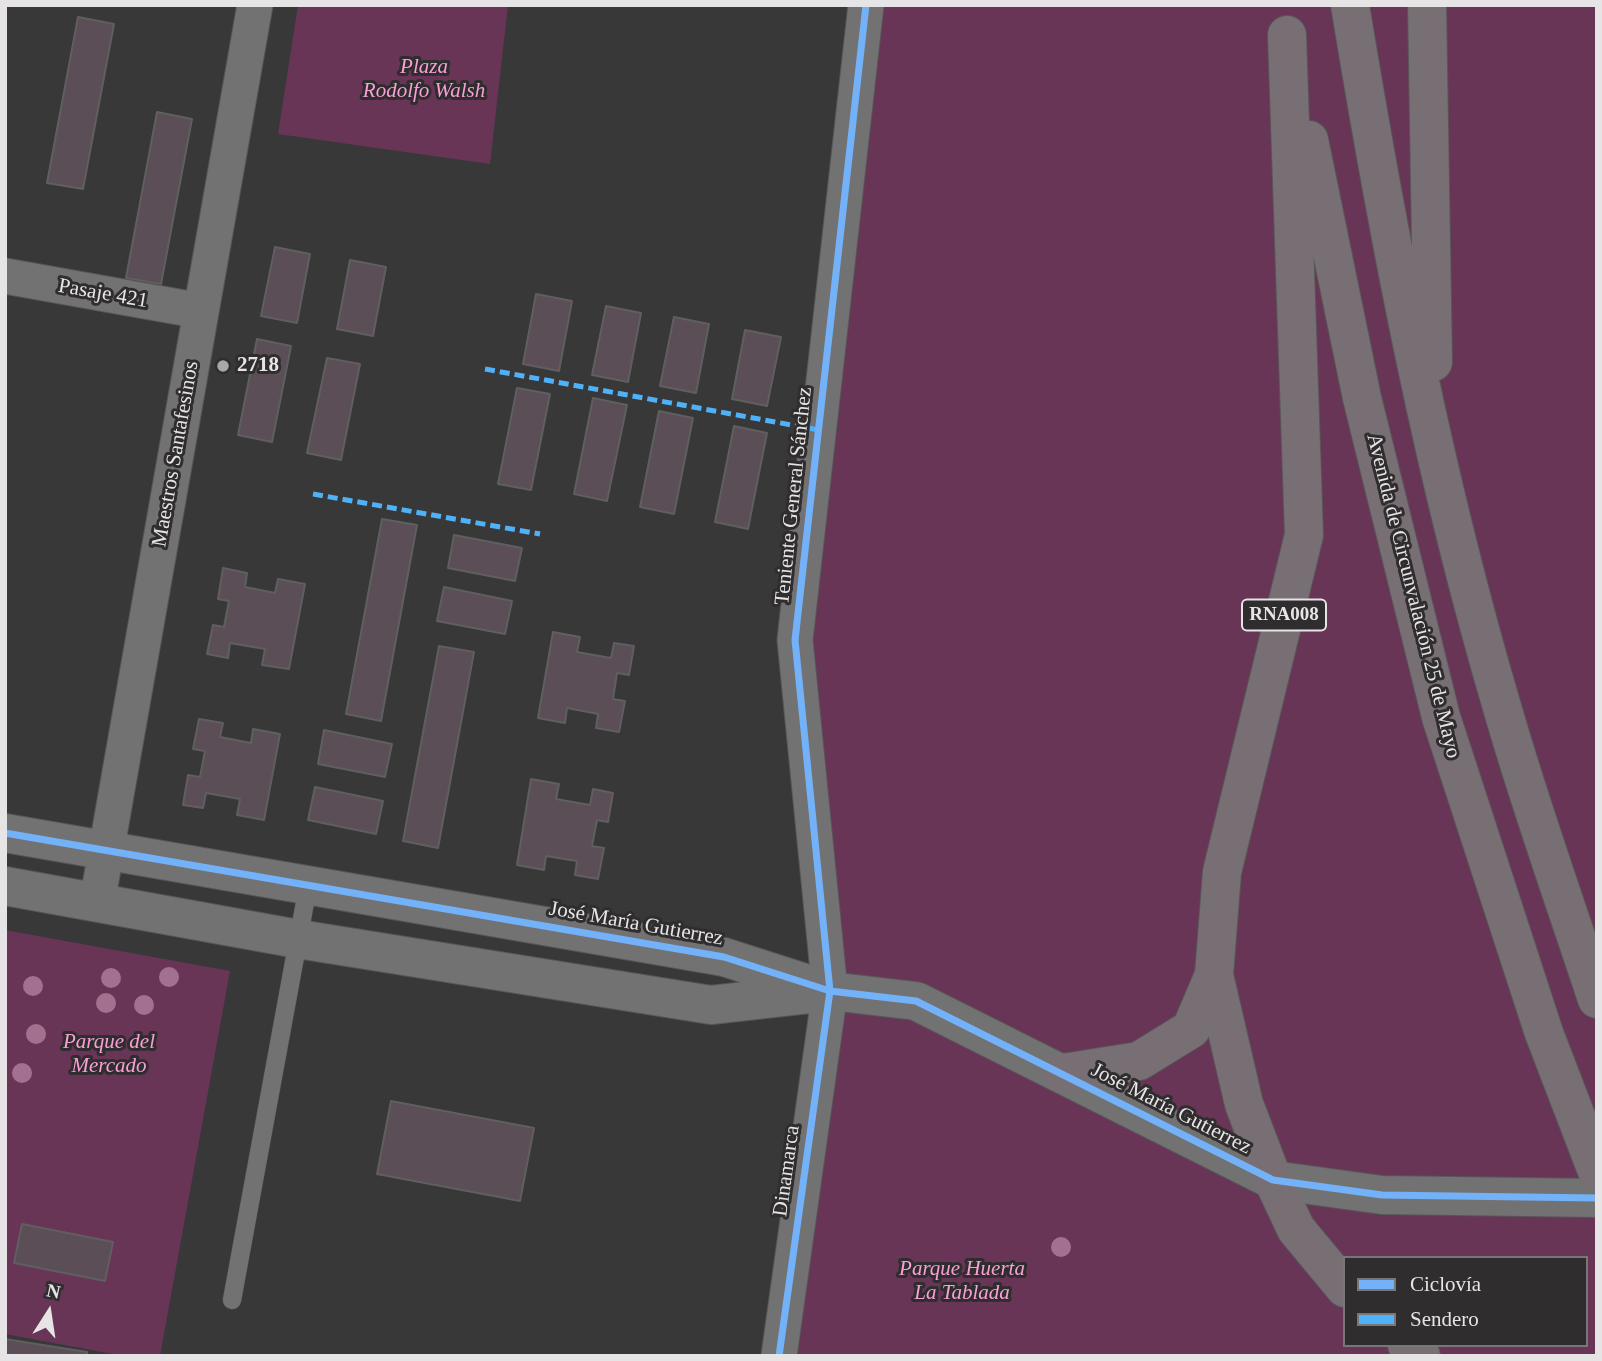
<!DOCTYPE html>
<meta charset="utf-8">
<style>
body{margin:0}
#map{position:relative;width:1602px;height:1361px;overflow:hidden;background:#383838;font-family:"Times New Roman",serif}
canvas{display:block}
.frame{position:absolute;inset:0;border:7px solid #e6e4e5;pointer-events:none}
.legend{position:absolute;left:1343px;top:1256px;width:245px;height:91px;box-sizing:border-box;background:#2f2d2e;border:2px solid #787677;margin:0;padding:9px 12px;list-style:none;font-size:21px;color:#e6e4e5}
.legend li{display:flex;align-items:center;gap:14px;height:35px}
.legend b{width:35px;border:2px solid #787677}
.north{position:absolute;left:14px;top:1277px;width:70px;height:70px;-webkit-text-stroke:5px #2f2d2e;paint-order:stroke;rotate:12deg;font-size:19px;font-weight:700;line-height:28px;text-align:center;color:#e6e4e5}
.north::after{content:'';display:block;margin:auto;width:24px;height:32px;background:#e6e4e5;clip-path:polygon(50% 0,100% 100%,50% 72%,0 100%)}
</style>
<div id="map">
<canvas width="1602" height="1361"></canvas>
<div class="frame"></div>
<ul class="legend">
<li><b style="height:9px;background:#73b2f8"></b>Ciclovía</li>
<li><b style="height:9px;background:#4fb1f8"></b>Sendero</li>
</ul>
<div class="north">N</div>
</div>
<script>
const context = document.querySelector('canvas').getContext('2d');
context.lineJoin = 'round';
function fill(path, color) {
  context.fillStyle = color;
  context.fill(path, 'evenodd');
}
function strokePath(path, color, width, dash) {
  context.strokeStyle = color;
  context.lineWidth = width;
  context.lineCap = dash ? 'butt' : 'round';
  context.setLineDash(dash || []);
  context.stroke(path);
}
function write(font, color, halo, rows, align = 'center') {
  context.font = font + ' "Times New Roman",serif';
  context.lineWidth = 6;
  context.setLineDash([]);
  context.textBaseline = 'middle';
  context.strokeStyle = halo;
  context.fillStyle = color;
  for (const [text, x, y, turn = 0] of rows) {
    context.save();
    context.translate(x, y);
    context.rotate((+turn || 0) * Math.PI / 180);
    context.textAlign = isNaN(turn) ? turn : align;
    if (halo) context.strokeText(text, 0, 0);
    context.fillText(text, 0, 0);
    context.restore();
  }
}
fill(new Path2D(`
 M298 5H508L490 164 278 134Z
 M866 5H1597V1356H779L830 991 795 640ZM1345 1258H1586V1345H1345Z
 M5 930 230 971 160 1356H124L5 1334Z`), '#683557');
const building = new Path2D(`
 M78 17 114 24 83 189 47 183Z
 M157 112 192 119 161 284 126 278Z
 M275 247 310 254 297 323 261 316Z
 M350 260 386 267 373 336 337 329Z
 M536 294 572 301 559 371 523 364Z
 M606 306 641 313 628 382 592 375Z
 M674 317 709 324 696 393 660 386Z
 M745 330 781 337 767 406 732 399Z
 M257 339 291 346 272 442 238 435Z
 M327 358 360 364 341 460 307 453Z
 M517 388 550 394 531 490 498 484Z
 M593 398 627 405 607 501 574 494Z
 M659 411 693 418 674 514 640 507Z
 M734 426 767 433 748 529 715 522Z
 M382 519 417 525 381 721 346 714Z
 M454 535 522 548 515 581 448 568Z
 M223 568 247 573 245 587 275 593 278 579 305 584 289 669 262 665 265 649 230 643 228 658 207 654 213 625 224 627 229 601 218 599Z
 M444 587 512 601 505 634 437 621Z
 M553 632 580 637 577 652 611 658 614 643 634 646 629 675 617 673 613 699 625 701 619 732 596 728 598 714 567 708 565 723 538 718Z
 M439 646 474 652 438 848 403 841Z
 M199 719 223 723 220 737 251 743 253 729 280 734 264 820 237 815 240 799 206 793 203 808 183 805 188 775 200 777 205 751 193 749Z
 M324 730 392 744 385 777 318 764Z
 M531 779 559 784 556 799 590 805 593 789 613 793 608 822 597 820 592 846 604 848 598 879 575 875 577 861 546 856 544 870 517 865Z
 M315 787 383 801 376 834 308 820Z
 M391 1101 534 1128 520 1201 377 1174Z
 M22 1224 113 1242 105 1281 14 1263Z
 M5 1339 87 1352V1356H5Z`);
fill(building, '#5b4e57');
strokePath(building, '#5f5f5f', 2);
const service = new Path2D(`
 M232 1300 308 886`);
const minor = new Path2D(`
 M5 276 201 311
 M97 903 255 5
 M779 1356 830 991 795 640 866 5`);
const tertiary = new Path2D(`
 M5 833 724 957 830 991 916 1001 1273 1180 1382 1195 1597 1198
 M5 886 298 939 711 1005 818 993`);
const motorway = new Path2D(`
 M1350 5C1389 242 1434 477 1502 707 1530 805 1565 902 1597 999
 M1427 5 1433 362
 M1287 35 1304 535 1222 872 1214 975 1244 1104 1273 1180 1296 1229 1345 1288
 M1309 140 1362 398 1441 717 1544 1033 1597 1171
 M1063 1073 1139 1061 1191 1029 1214 975
 M1407 1345 1421 1356`);
strokePath(service, '#585758', 19);
strokePath(minor, '#585758', 37);
strokePath(tertiary, '#585758', 40);
strokePath(motorway, '#585758', 40);
strokePath(service, '#737273', 18);
strokePath(minor, '#737273', 35);
strokePath(tertiary, '#737273', 38);
strokePath(motorway, '#786f74', 38);
strokePath(new Path2D(`
 M485 369 819 430
 M313 494 540 534`), '#4fb1f8', 5, [10, 5]);
strokePath(new Path2D(`
 M5 833 724 957 830 991 916 1001 1273 1180 1382 1195 1597 1198
 M779 1356 830 991 795 640 866 5`), '#73b2f8', 7);
context.fillStyle = '#a2718f';
for (const [x, y] of [
 [169,977],
 [111,978],
 [33,986],
 [106,1003],
 [144,1005],
 [36,1034],
 [22,1073],
 [1061,1247]
]) {
  context.beginPath();
  context.arc(x, y, 10, 0, 2 * Math.PI);
  context.fill();
}
for (const [x, y, r, color] of [
 [223,366,7,"#a9a8a8"]
]) {
  const dot = new Path2D();
  dot.arc(x, y, r, 0, 2 * Math.PI);
  context.fillStyle = color;
  context.fill(dot);
  strokePath(dot, '#2f2d2e', 2.5);
}
for (const [x, y, w] of [
 [1284,615,84]
]) {
  const box = new Path2D();
  box.roundRect(x - w / 2, y - 15.5, w, 31, 5);
  context.fillStyle = '#2f2d2e';
  context.fill(box);
  strokePath(box, '#e6e4e5', 2);
}
write('bold 19px', '#e6e4e5', null, [
 ["RNA008",1284,615]
]);
write('italic 21px', '#f99fd7', '#2f2d2e', [
 ["Plaza",424,67],
 ["Rodolfo Walsh",424,91],
 ["Parque del",109,1042],
 ["Mercado",109,1066],
 ["Parque Huerta",962,1269],
 ["La Tablada",962,1293]
]);
write('21px', '#e6e4e5', '#2f2d2e', [
 ["Pasaje 421",103,294,10],
 ["Maestros Santafesinos",176,454,-80],
 ["Teniente General Sánchez",794,496,-84],
 ["Avenida de Circunvalación 25 de Mayo",1413,596,76],
 ["José María Gutierrez",636,924,10],
 ["José María Gutierrez",1171,1109,27],
 ["Dinamarca",787,1171,-82]
]);
write('bold 21px', '#e6e4e5', '#2f2d2e', [
 ["2718",237,366]
], 'left');
</script>
